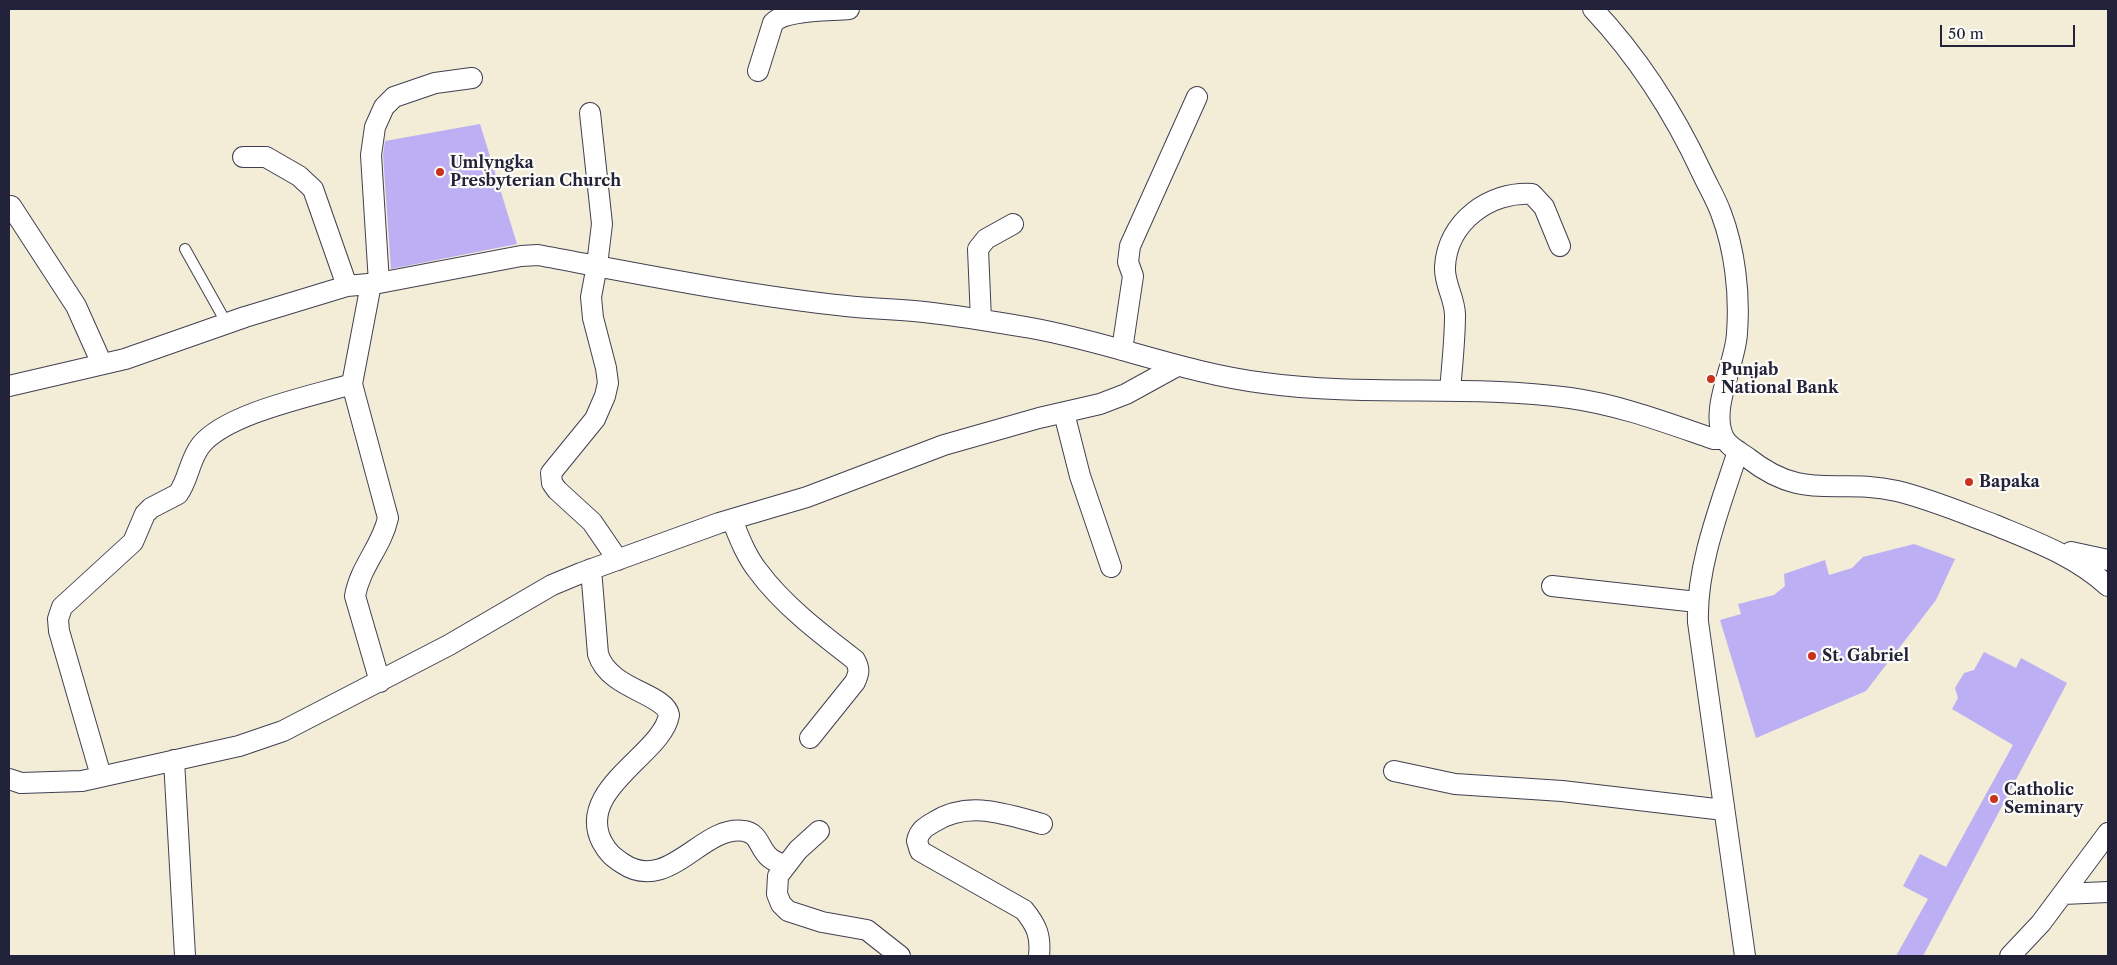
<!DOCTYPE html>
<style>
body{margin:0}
#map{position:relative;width:2117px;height:965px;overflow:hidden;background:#f3ecd6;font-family:"Libre Caslon Text",serif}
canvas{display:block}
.frame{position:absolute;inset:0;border:10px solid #22223b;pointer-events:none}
.scale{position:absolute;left:1940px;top:25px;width:135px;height:22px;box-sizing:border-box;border:2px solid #22223b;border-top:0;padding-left:6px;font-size:15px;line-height:18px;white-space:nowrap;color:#22223b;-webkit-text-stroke:4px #fdfcf7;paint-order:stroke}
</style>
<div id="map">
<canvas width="2117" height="965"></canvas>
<div class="frame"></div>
<div class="scale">50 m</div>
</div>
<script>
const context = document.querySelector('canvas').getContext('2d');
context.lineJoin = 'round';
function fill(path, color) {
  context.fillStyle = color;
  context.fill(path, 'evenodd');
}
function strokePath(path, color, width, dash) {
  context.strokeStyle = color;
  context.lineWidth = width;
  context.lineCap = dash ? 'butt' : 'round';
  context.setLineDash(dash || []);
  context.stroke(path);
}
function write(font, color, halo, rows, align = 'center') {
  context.font = font + ' "Libre Caslon Text",serif';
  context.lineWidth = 4.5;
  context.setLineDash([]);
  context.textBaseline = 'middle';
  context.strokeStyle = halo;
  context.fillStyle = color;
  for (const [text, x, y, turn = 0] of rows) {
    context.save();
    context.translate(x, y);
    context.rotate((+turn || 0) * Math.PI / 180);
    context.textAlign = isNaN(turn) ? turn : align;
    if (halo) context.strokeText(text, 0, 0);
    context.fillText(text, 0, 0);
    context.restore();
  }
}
fill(new Path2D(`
 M480 124 517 244 391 269 383 155 385 141Z
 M1914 544 1955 559 1936 600 1866 691 1756 738 1720 620 1741 614 1738 604 1774 595 1785 586 1784 574 1825 560 1829 575 1852 568 1863 557Z
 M1984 652 2016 668 2021 658 2067 683 1923 956H1896L1928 899 1903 886 1920 854 1946 867 2013 745 1952 709 1958 698 1955 688 1964 673 1974 670Z`), '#bcaff4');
const service = new Path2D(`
 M185 249 227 324`);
const minor = new Path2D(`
 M1593 9C1638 57 1674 113 1702 173 1708 186 1716 199 1721 213 1735 250 1740 294 1737 333 1736 363 1709 409 1724 438 1728 446 1741 453 1748 458 1805 503 1837 477 1897 491 1930 499 1963 513 1995 525 2036 542 2075 556 2108 586
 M758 71 773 23C785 9 830 11 849 9
 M590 113 602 224 597 265 591 297 593 318 606 368 608 383 605 396 595 419 551 473 552 483 557 490 592 522 618 560
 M243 157H266L299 176 313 189 347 286
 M11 206 76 306 102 364
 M379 283 371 155 375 127 384 107 394 97 435 83 472 78
 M371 284 352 384 388 518C382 546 360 567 355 596L380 682
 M981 320 978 249 986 239 1013 224
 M1122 350 1133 276 1128 262 1130 246 1197 97
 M9 386 125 359 245 317 347 286 379 283 521 256 538 255C640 274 743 295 846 306 872 309 898 309 924 312 960 316 996 322 1031 328 1110 342 1184 373 1264 383 1365 397 1469 384 1570 398 1620 405 1667 423 1714 439H1724
 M1450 391C1452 366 1455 340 1455 315 1455 298 1444 284 1445 267 1447 222 1490 191 1532 194L1544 207 1560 246
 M1064 413 1080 476 1111 567
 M1738 451C1721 504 1696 566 1698 622L1745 956
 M732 520C739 537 746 556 758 571 783 605 821 634 855 660 860 669 859 673 855 682L810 738
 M2071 552 2108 560
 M591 569 598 654C609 690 665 693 669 715 663 754 575 789 602 842 608 853 613 857 622 863 669 895 702 824 744 831 759 833 759 848 769 857 773 861 780 863 785 866
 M1552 586 1697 602
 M174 760 185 956
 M1394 771 1455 784 1562 791 1724 810
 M101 776 59 631 58 619 62 607 133 542 145 514 151 508 178 494C189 479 189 460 201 445 227 413 312 396 352 384
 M9 779 21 783 82 781 239 746 283 731 449 645 552 585 581 573 719 523 807 497 944 445 1039 418 1100 404 1126 394 1177 366
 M819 831 798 850 778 876 777 894 781 904 788 911 822 922 867 930 900 956
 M2063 894 2108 892
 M1039 956C1041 936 1037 926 1024 910L920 851 917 841C919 831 925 827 934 822 969 800 1005 814 1042 824
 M2010 956 2041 923 2108 833`);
strokePath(service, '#414052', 12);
strokePath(minor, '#414052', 22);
strokePath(service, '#fff', 10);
strokePath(minor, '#fff', 20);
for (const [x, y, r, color] of [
 [440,172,5,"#c8321e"],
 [1711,379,5,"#c8321e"],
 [1969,482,5,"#c8321e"],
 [1812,656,5,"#c8321e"],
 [1994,799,5,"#c8321e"]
]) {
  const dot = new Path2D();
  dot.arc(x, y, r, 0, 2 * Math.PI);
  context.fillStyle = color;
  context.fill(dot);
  strokePath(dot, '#fdfcf7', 2);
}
write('bold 16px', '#22223b', '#fdfcf7', [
 ["Umlyngka",450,163],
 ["Presbyterian Church",450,181],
 ["Punjab",1721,370],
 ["National Bank",1721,388],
 ["Bapaka",1979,482],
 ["St. Gabriel",1822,656],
 ["Catholic",2004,790],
 ["Seminary",2004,808]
], 'left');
</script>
